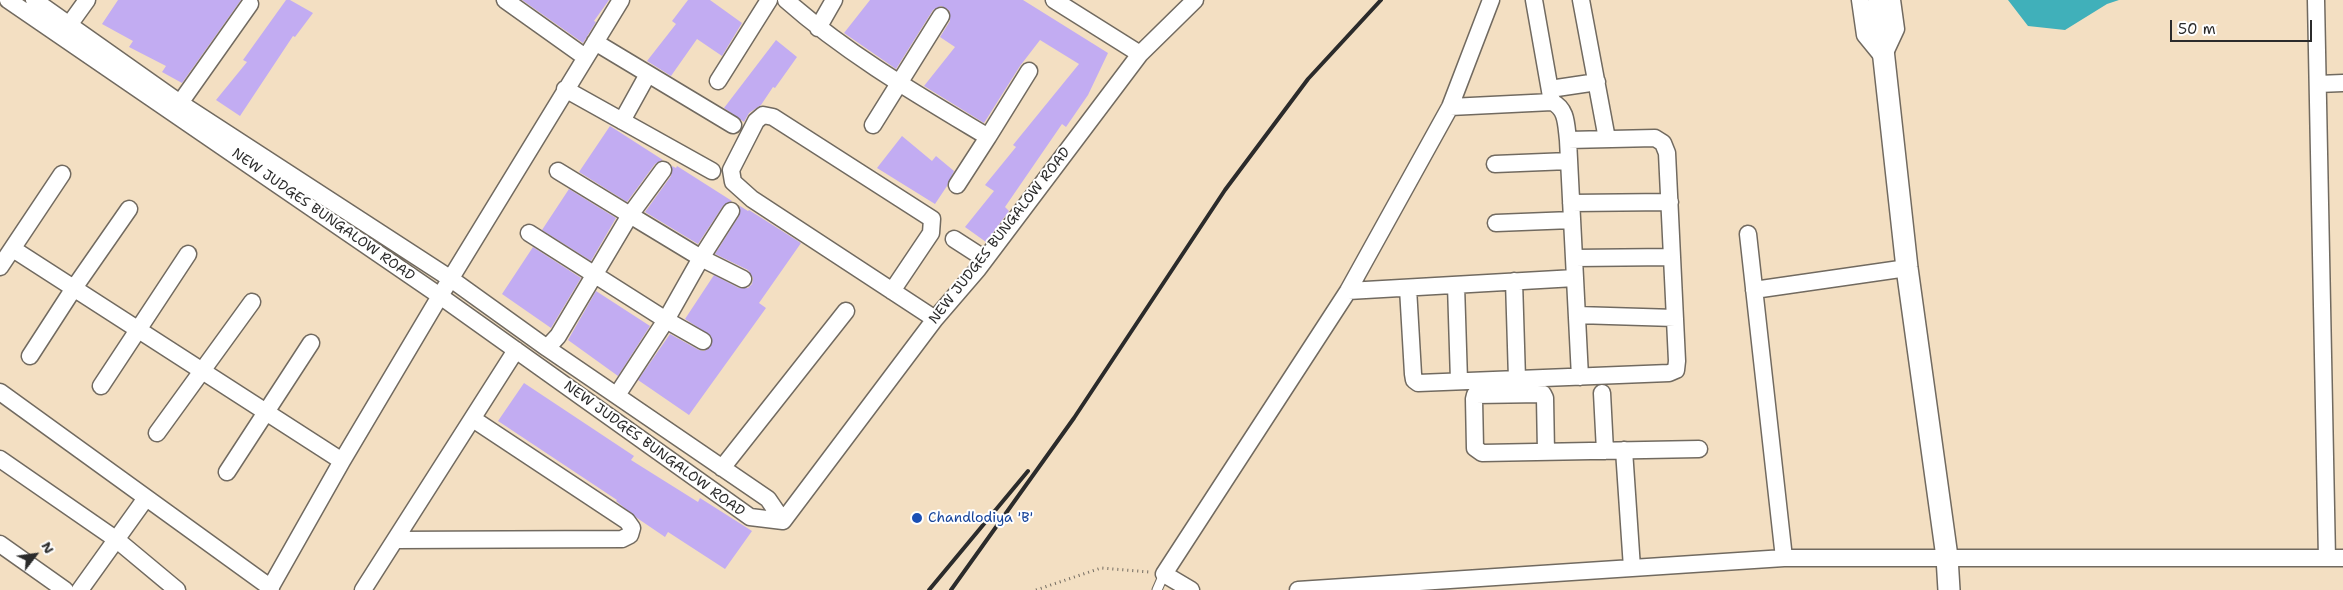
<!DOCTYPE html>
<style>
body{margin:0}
#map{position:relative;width:2343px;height:590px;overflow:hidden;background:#f3dfc2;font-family:"Shantell Sans",sans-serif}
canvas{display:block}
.north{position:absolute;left:10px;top:530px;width:50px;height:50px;-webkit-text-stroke:4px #fff;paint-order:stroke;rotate:60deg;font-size:14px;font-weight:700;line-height:20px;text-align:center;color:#2b2b2b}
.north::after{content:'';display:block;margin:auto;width:18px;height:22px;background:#2b2b2b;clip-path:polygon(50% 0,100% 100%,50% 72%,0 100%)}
.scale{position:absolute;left:2170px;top:20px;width:142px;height:22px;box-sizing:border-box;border:2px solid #2b2b2b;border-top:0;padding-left:6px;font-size:15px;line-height:18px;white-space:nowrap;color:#2b2b2b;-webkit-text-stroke:4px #fff;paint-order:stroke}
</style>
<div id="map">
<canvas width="2343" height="590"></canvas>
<div class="north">N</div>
<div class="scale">50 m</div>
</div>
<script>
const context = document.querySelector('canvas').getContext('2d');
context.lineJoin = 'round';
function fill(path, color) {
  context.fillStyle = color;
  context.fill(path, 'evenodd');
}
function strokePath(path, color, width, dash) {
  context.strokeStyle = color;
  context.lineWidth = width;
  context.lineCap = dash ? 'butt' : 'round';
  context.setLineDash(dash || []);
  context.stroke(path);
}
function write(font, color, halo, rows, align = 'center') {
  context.font = font + ' "Shantell Sans",sans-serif';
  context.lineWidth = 4;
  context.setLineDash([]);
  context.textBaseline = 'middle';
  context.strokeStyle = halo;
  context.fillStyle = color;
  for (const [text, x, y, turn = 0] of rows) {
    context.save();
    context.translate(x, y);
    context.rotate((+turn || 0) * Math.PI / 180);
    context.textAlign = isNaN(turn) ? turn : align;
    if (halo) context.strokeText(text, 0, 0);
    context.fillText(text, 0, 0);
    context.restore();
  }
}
fill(new Path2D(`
 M2008 0H2119L2107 4 2065 30 2028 26Z`), '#40b0ba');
fill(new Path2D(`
 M118 0H241L182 83 162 72 166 66 129 47 133 41 102 24Z
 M286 0H290L313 13 295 37 293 36 240 116 216 100 247 62 243 60Z
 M522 0H609L594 21 596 22 583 43Z
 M688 0H710L742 23 722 56 697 39 671 76 647 61 676 24 672 21Z
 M870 0H1023L1108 53 1088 95 1066 127 1062 124 1005 207 1009 211 986 242 965 227 994 191 985 185 1016 147 1013 145 1079 64 1040 40 1020 66 984 123 924 86 955 47 940 37 950 21V11L941 6 933 10 896 69 844 33Z
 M776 40 797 57 775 88 773 87 761 105 749 113 744 122 724 108Z
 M610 126 663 160 655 164 627 202 579 172Z
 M902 136 932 161 936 156 954 171 947 186 935 204 877 168Z
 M672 166 676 168 677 166 732 201 723 206 698 244 645 212 671 176Z
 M569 189 616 218 591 261 542 230Z
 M740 206 748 211 749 210 801 243 759 303 766 308 689 415 638 380 670 334 699 350 704 351 711 346V336L685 319 714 275 739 288H748L752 284 753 278 748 270 715 254 739 216Z
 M533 247 581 278 551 328 502 294Z
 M596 291 650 326 618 376 568 340Z
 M524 383 634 456 631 460 698 502 700 498 752 531 725 569 668 532 665 537 637 518 616 501 617 500 498 421Z`), '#c2acf2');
const service = new Path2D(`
 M1157 590 1164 574`);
const minor = new Path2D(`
 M8 0 440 296 750 517 783 521
 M34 0 180 103 451 279 547 348 768 499 783 521
 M505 0 585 57
 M786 0C847 54 918 95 988 137L957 185
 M1054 0 1140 54
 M1534 0 1552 102
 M1581 0 1607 139
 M1860 0 1865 35 1883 57 1896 29 1892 0
 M2316 0 2327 558
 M69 25 87 0
 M818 28 834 0
 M595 42 733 125
 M718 81 769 0
 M2318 84 2343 83
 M565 89 712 171
 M1550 89 1597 82
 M180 103 250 4
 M622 121 648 74
 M873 125 941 16
 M988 137 1029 71
 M1568 140 1580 377
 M1495 164 1569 161
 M558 171 630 215 663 170
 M1571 203 1670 202
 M731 211 701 258 743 279
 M1496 223 1572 220
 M529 233 666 320 703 341
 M1748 234 1784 558
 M954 239 985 259
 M13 249 342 461
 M1574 258 1672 257
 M0 267 62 174
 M1514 281 1517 379
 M1456 285 1459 381
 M1408 288 1413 374 1414 380 1418 383 1669 373 1676 370 1677 361 1667 153 1663 143 1655 138 1568 140C1566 124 1567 109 1552 102L1450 107
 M1754 290 1907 268
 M892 291 931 233 932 219 773 117 763 115 756 121 731 170 733 182 752 199C813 239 874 279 935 319
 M1348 291 1575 278
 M1577 315 1675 318
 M547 348 558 336 630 215 701 258 666 320 617 395
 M30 356 74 288 129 209
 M101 386 188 254
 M0 392 271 588
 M1602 393 1605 451
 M157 433 252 302
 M1624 450 1632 568
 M1546 452 1545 398 1543 394 1475 395 1474 399 1475 448 1482 453 1699 449
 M0 459 117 540 177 590
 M722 468 846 311
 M227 472 311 343
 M783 521 935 319 978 269 1140 54 1195 0
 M395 540 622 539 630 535 632 528 627 521 473 419
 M0 544 65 590
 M80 590 146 498
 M269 590 342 461 440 296 621 0
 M363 590 516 350
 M1191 590 1164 574 1348 291 1450 107 1491 0
 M1298 590 1784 558H2343`);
const tertiary = new Path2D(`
 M1878 4 1907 268 1947 557 1949 590`);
strokePath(service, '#716a60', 11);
strokePath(minor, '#716a60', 19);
strokePath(tertiary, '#716a60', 24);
strokePath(new Path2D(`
 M1036 590 1101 568 1149 572`), '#716a60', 3, [1, 4]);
strokePath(service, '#fff', 9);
strokePath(minor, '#fff', 16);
strokePath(tertiary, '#fff', 21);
strokePath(new Path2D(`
 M929 590 1028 471
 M951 590 1074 418 1225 190 1308 79 1381 0`), '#2b2b2b', 4);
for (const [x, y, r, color] of [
 [917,518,6,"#1a4fb4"]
]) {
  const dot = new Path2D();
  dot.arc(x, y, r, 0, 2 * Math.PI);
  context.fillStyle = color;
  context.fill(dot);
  strokePath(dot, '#fff', 2);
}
write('14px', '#2b2b2b', '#fff', [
 ["NEW JUDGES BUNGALOW ROAD",323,215,35],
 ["NEW JUDGES BUNGALOW ROAD",1000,236,-52],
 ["NEW JUDGES BUNGALOW ROAD",654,449,36]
]);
write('14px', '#164399', '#fff', [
 ["Chandlodiya 'B'",928,518]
], 'left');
</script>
